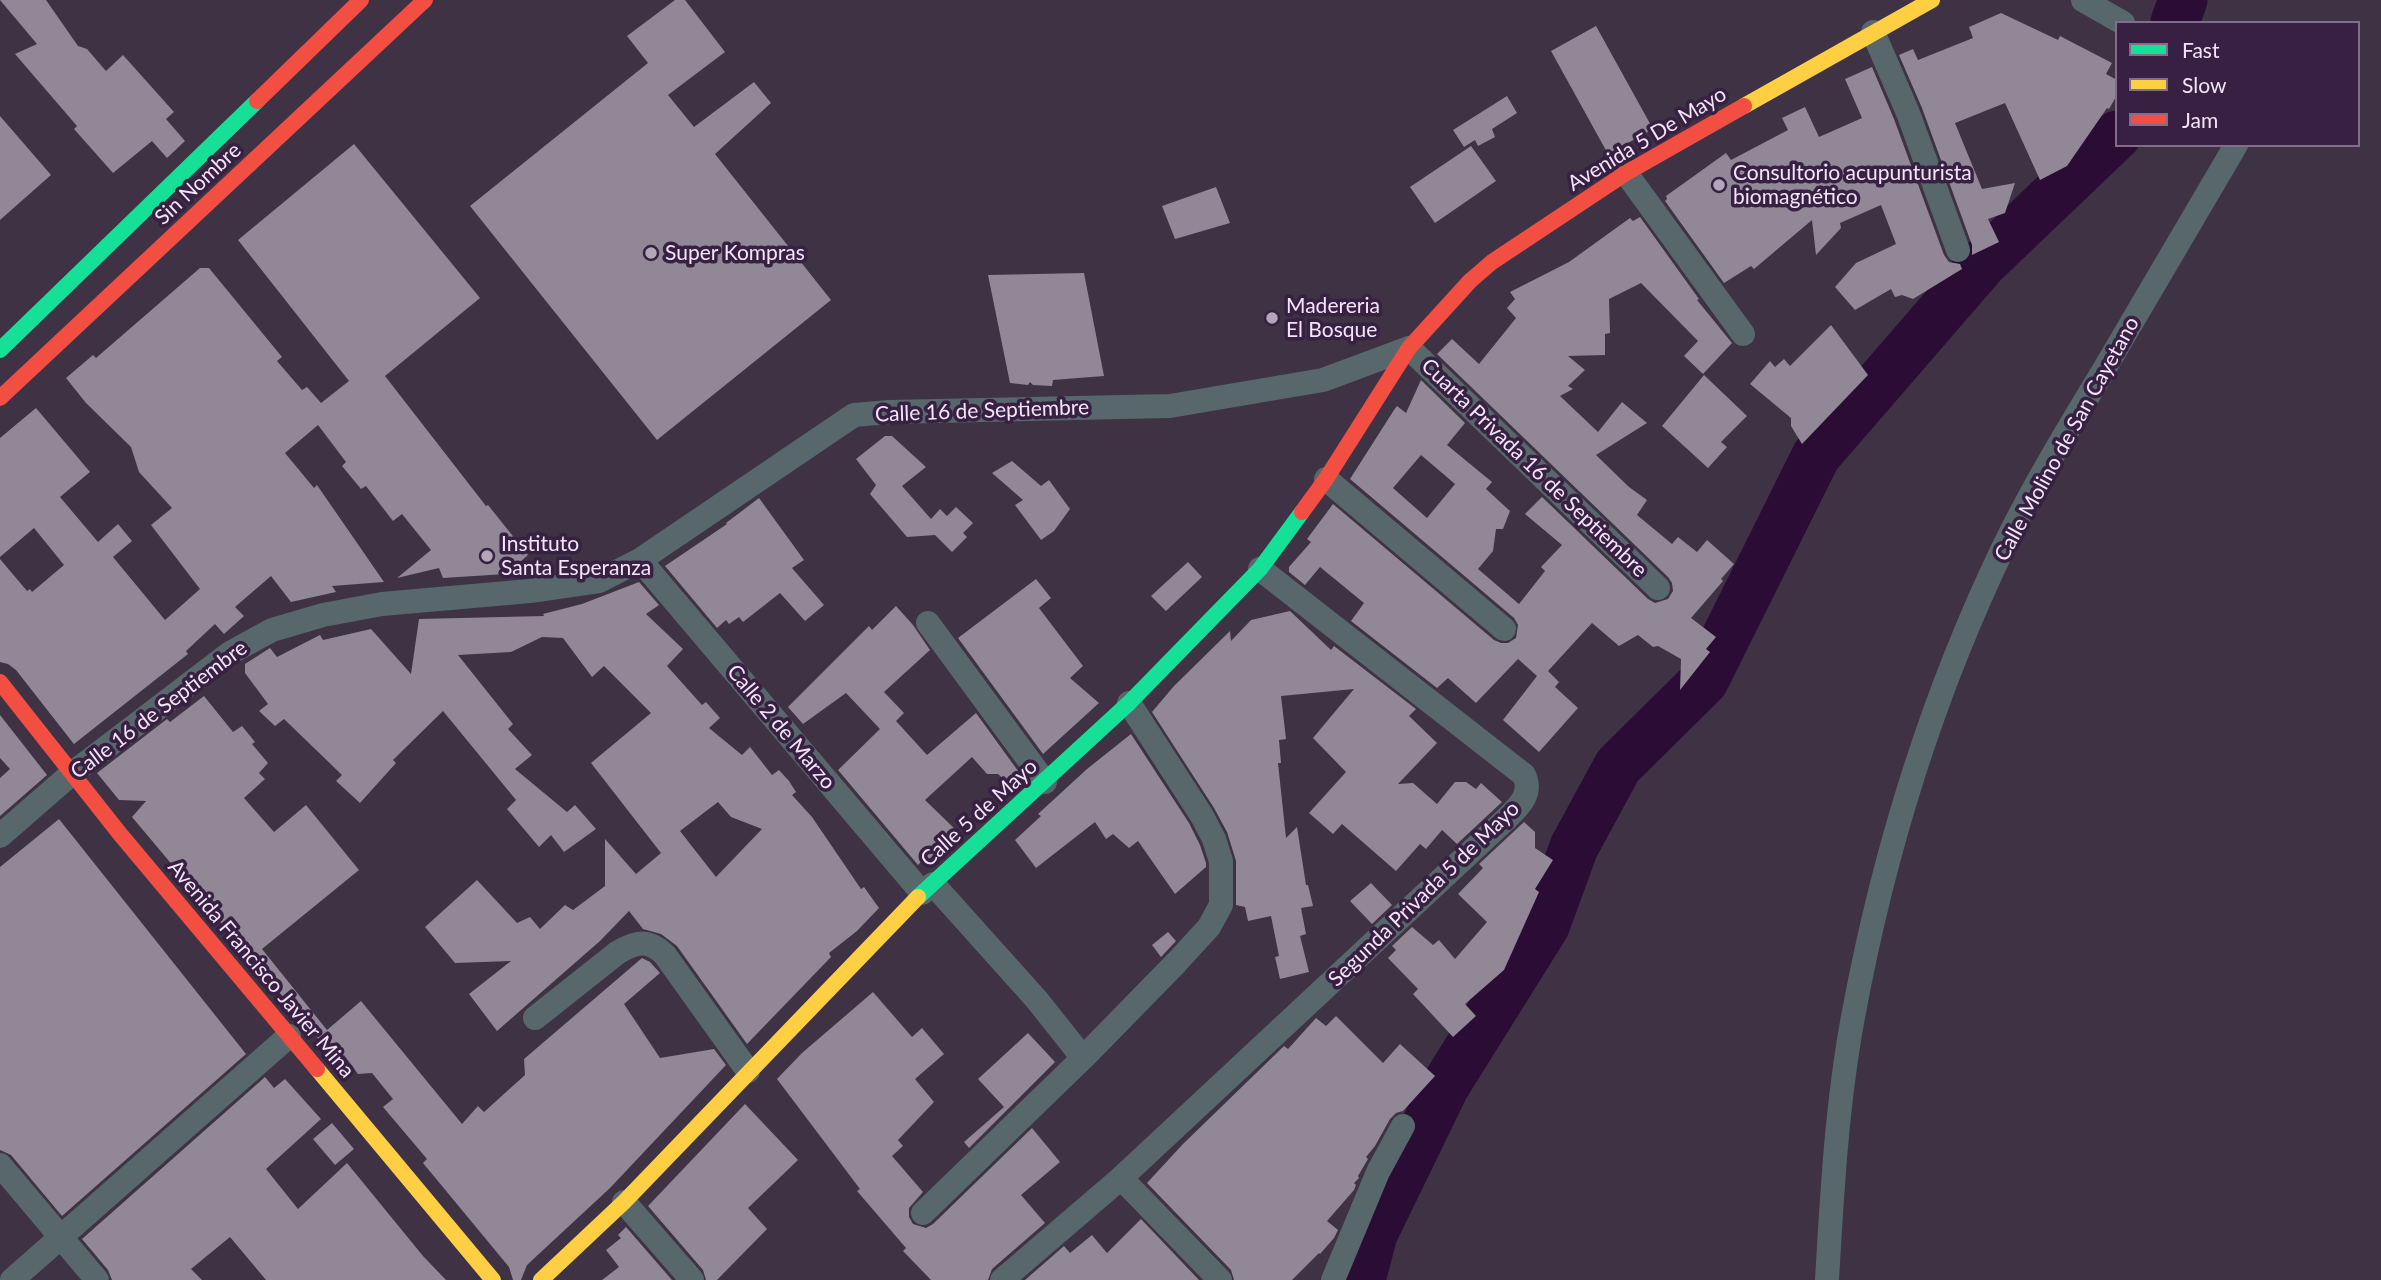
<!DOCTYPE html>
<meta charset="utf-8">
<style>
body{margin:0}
#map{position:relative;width:2381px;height:1280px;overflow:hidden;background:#3e3244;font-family:Lato,sans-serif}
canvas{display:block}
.legend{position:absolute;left:2115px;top:21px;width:245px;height:126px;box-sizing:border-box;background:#372041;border:2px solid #826e8b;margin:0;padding:9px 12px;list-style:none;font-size:21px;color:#f3e4fa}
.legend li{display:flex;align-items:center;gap:14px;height:35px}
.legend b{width:35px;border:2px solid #826e8b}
</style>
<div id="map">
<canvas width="2381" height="1280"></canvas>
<ul class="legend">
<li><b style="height:9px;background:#16e098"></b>Fast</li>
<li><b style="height:9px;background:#ffcf43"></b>Slow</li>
<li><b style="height:9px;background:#f24e42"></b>Jam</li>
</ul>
</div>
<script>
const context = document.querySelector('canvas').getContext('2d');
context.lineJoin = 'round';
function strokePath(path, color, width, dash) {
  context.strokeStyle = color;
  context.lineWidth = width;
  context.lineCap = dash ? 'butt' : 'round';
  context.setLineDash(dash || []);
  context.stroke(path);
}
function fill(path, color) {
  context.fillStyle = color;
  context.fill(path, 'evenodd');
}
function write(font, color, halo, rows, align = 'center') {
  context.font = font + ' Lato,sans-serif';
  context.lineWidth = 7;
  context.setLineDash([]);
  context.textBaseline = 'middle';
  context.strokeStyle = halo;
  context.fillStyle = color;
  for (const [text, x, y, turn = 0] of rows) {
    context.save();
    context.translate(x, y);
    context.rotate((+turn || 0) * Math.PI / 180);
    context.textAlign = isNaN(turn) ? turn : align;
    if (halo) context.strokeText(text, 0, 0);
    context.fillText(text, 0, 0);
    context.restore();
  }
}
strokePath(new Path2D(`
 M2175 22 2183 0
 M1361 1280 1373 1234 1445 1086 1545 926 1574 847 1618 766 1704 681 1816 456 1983 263 2117 135`), '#2a0c35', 49);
fill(new Path2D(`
 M0 0H46L78 46 87 49 106 71 123 55 174 112 166 119 185 141 167 158 152 141 113 173 74 129 77 126 15 54 37 44Z
 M675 0H685L725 52 668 95 694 127 754 82 771 103 715 154 831 300 657 440 470 206 648 63 627 36Z
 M2001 13 2058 40 2060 36 2112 63 2106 74 2117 80V95L2109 109 2107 108 2067 166 2040 180 2005 103 1955 123 1982 189 2015 183 2005 213 1988 219 1999 242 1972 255V245L1922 108 1899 55 1913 49 1918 60 1973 38 1969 27Z
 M1596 26 1653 129 1608 154 1551 51Z
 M1872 67 1894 119 1944 255 1949 262 1960 264 1962 269 1913 299 1902 295 1895 297 1891 289 1855 310 1835 287 1856 263 1896 244 1881 205 1840 223 1841 228 1816 255 1812 220 1754 269 1751 266 1724 283 1665 201 1667 199 1666 196 1726 153 1731 160 1788 130 1782 118 1805 107 1819 137 1862 118 1845 79Z
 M1507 96 1517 113 1492 129 1495 137 1478 146 1475 140 1464 147 1453 130Z
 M0 116 51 175 0 220Z
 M354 144 480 298 385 376 486 506 488 505 528 555 506 574 443 578 439 568 397 578 431 550 402 514 393 521 366 486 361 489 342 466 346 462 318 425 285 453 314 488 317 485 384 582 332 586 336 592 291 602 271 576 235 607 244 616 224 634 215 624 186 651 188 654 74 744 77 748 16 670 8 664 0 662V559L27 591 30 589 32 592 64 565 34 528 0 557V438L36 408 90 472 60 497 98 542 118 524 132 541 113 557 165 620 200 589 151 525 172 508 139 472 131 447 86 403 66 378 93 355 96 358 200 268H209L282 357 277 361 302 390 307 387 321 403 349 381 238 240Z
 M1471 146 1496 181 1435 223 1410 187Z
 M1216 187 1230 223 1175 239 1162 206Z
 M1640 217 1699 299 1697 300 1732 343 1703 374 1684 356 1698 341 1641 283 1609 299 1610 333 1605 334V355L1568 356 1585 370 1568 386 1573 389 1560 396 1598 432 1622 402 1647 423 1596 455 1629 487 1647 500 1637 515 1672 544 1678 537 1697 552 1707 540 1734 564 1721 579 1723 581 1691 618 1716 637 1706 649 1710 652 1680 690 1681 659 1658 646 1653 647 1638 635 1619 646 1592 623 1548 671 1559 682 1555 687 1578 708 1539 752 1503 720 1537 676 1518 659 1476 703 1448 678 1437 688 1351 621 1364 603 1320 567 1305 585 1289 572V567L1311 542 1307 539 1333 504 1494 640 1501 643H1508L1516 638 1518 625 1514 618 1350 479 1394 410 1397 406 1406 413 1421 380 1465 423 1447 445 1492 482 1486 489 1510 511 1503 529H1496L1493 551 1478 569 1519 604 1545 571 1541 567 1562 545 1525 514 1542 497 1648 599 1655 603 1668 599 1673 591 1672 583 1668 577 1437 354 1452 339 1479 364 1516 318 1507 308 1515 299 1510 292 1569 262 1630 218 1633 221ZM1421 455 1455 484 1427 518 1393 488Z
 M1084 273 1104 376 1053 380 1052 386 1033 385 1030 382 1028 385 1010 383 988 275Z
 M1831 325 1868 375 1802 444 1791 426V418L1750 384 1770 361 1775 367 1784 359 1790 366Z
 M1704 375 1747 416 1721 442 1727 447 1708 468 1662 426Z
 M885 436H892L926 467 902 486 931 519 940 509 947 516 956 507 973 523 963 533 967 537 952 552 935 535 907 537 870 494 876 485 856 459Z
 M1012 461 1041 486 1049 480 1070 509 1054 531 1041 540 1015 505 1023 500 992 473Z
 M759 498 804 560 792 568 824 605 805 621 780 593 743 622 739 617 729 624 726 620 717 628 665 566 727 524 726 523Z
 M1188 562 1202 577 1166 611 1151 596Z
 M1036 579 1051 598 1039 608 1083 666 1070 678 1099 703 1043 754 958 638Z
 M639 582 659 605 646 614 683 649 667 666 702 705 706 702 720 718 709 728 742 755 750 747 772 775 779 770 789 781 796 792 792 795 812 817 861 889 864 887 879 908 857 931 829 953 831 957 747 1044 677 946 661 934 643 929 629 911 600 941 497 1031 469 994 511 961 455 963 425 927 477 880 517 923 530 917 540 929 565 905 573 910 605 886V839L636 874 661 853 591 763 651 713 604 666 592 677 563 638 542 637 511 652 458 655 513 724 508 729 532 755 515 769 567 812 575 805 596 829 564 852 551 835 539 847 507 809 516 800 443 711 393 760 396 763 360 803 336 781 342 775 284 719 275 726 259 711 268 704 245 673V664L270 648 277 657 320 635 323 640 371 629 411 674 419 619 544 616 543 614 582 604ZM718 802 731 817 762 829 716 877 680 831Z
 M896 606 913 625 930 650 884 692 904 713 896 721 927 755 976 713 1021 775 1010 785 998 774H987L972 757 925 800 958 832 929 859 926 857 918 865 838 770 880 729 846 693 803 724 788 707 869 626 872 630Z
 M1290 611 1331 650 1334 646 1416 709 1409 716 1437 743 1398 784 1413 783 1437 804 1455 782H1466L1476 789 1481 783 1502 802 1457 844 1442 830 1426 849 1420 844 1396 871 1342 824 1333 834 1309 813 1346 772 1313 738 1354 689 1281 696 1286 739 1279 740 1281 763H1278L1286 838 1297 827 1306 885H1308L1313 906 1301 908 1306 934 1300 936 1309 972 1280 979 1275 957 1279 956 1271 916 1248 921 1245 907 1236 905V861L1227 832 1214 808 1152 712 1174 686 1230 631 1231 641 1251 620Z
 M204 696 233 732 242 726 255 742 252 744 268 763 259 773 265 779 244 798 274 832 306 805 359 870 262 949 327 1030 361 1001 462 1124 478 1106 484 1112 525 1075 524 1059 642 958 650 962 660 973 624 1004 660 1058 714 1049 726 1065 610 1188 527 1265 521 1280H513L509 1267 423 1163 427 1159 383 1107 393 1099 372 1073 358 1074 344 1055 337 1061 132 817 146 801 119 800 97 773 167 719 170 722Z
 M0 715 47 775 0 816V778L10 769 0 758Z
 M1131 734 1189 823 1200 845 1206 863V867L1175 894 1138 841 1129 848 1113 834 1106 839 1095 822 1036 868 1015 840 1041 816 1038 814 1087 769Z
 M59 819 246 1054 62 1216 11 1155 0 1150V867Z
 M1524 822 1535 832V848L1553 860 1535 889 1539 892 1504 970 1465 1004 1476 1016 1453 1037 1413 994 1418 989 1388 958 1396 950 1392 946 1412 927 1433 945 1439 940 1455 959 1487 922 1458 894 1483 868 1479 864Z
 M1371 883 1392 905 1372 924 1350 901Z
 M1168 932 1176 941 1161 957 1152 945Z
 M873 992 912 1037 922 1028 944 1054 915 1079 934 1102 898 1140 903 1146 892 1156 923 1192 909 1208V1217L913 1224 926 1228 933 1224 1032 1128 1060 1162 1021 1195 1045 1223 992 1269 988 1280H931L903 1251 906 1248 857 1191 860 1189 777 1079 802 1053Z
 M1336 1016 1383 1063 1400 1044 1435 1076 1403 1111 1396 1113 1390 1119 1375 1146 1366 1157 1368 1159 1358 1176 1359 1178 1354 1183 1356 1185 1354 1190 1327 1221 1338 1230 1334 1238 1320 1254 1319 1253 1292 1280H1234L1231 1270 1147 1183 1182 1145 1284 1046 1288 1049 1316 1018 1326 1026Z
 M1028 1033 1055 1062 969 1148 964 1142 1004 1107 978 1079Z
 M265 1077 274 1088 285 1079 321 1119 266 1169 298 1209 347 1163 423 1256 446 1280H266L230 1237 191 1269 202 1280H112L108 1270 82 1239Z
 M745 1104 798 1160 748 1208 767 1229 717 1280H706L703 1270 648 1206Z
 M332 1123 354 1149 335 1165 313 1139Z
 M1141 1219 1199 1280H1025L1064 1246 1070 1253 1092 1235 1107 1253Z
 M626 1227 672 1280H602L619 1267 606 1250 621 1238 618 1235Z`), '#918796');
strokePath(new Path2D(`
 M2083 0 2123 23
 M1873 32 1908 113 1958 250
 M1626 173 1743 334
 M1326 479 1504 629
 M640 560 922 893
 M928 623 1045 782
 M0 836 70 775 230 653 272 630 323 615 382 604 530 591 599 581 640 560 854 415 889 412 1170 406 1323 380 1409 348 1658 588
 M933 884 1037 1000 1083 1058
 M535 1018 617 953C636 941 649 939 665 955L748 1071
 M0 1165 97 1280
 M1121 1178 1220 1280
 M624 1202 692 1280
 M923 1213 1083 1058 1176 963 1209 927 1221 905V861L1214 839 1202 816 1129 703
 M12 1280 289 1036
 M1002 1280 1121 1178 1506 819C1519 806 1533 794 1524 775L1260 569
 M1333 1280 1378 1172 1403 1126
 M1827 1280C1832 1193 1837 1103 1853 1017 1883 854 1933 693 2005 544 2034 485 2068 429 2102 373 2147 297 2192 221 2236 145`), '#57676b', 24);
strokePath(new Path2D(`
 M0 350 257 101
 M918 897 1129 703 1260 569 1302 512`), '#16e098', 16);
strokePath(new Path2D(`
 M1744 106 1932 0
 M317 1069 493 1280
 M541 1280 624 1202 918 897`), '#ffcf43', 16);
strokePath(new Path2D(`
 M257 101 361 0
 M0 398 425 0
 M1302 512 1326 479 1409 348 1470 281 1492 262 1626 173 1744 106
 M0 682 120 834 317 1069`), '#f24e42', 16);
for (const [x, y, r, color] of [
 [1719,185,7,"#b4a6ba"],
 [651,253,7,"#b4a6ba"],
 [1272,318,7,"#b4a6ba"],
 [487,556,7,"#b4a6ba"]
]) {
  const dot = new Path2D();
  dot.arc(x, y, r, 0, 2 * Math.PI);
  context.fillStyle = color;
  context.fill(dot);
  strokePath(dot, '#372041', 2.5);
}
write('21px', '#f3e4fa', '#372041', [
 ["Avenida 5 De Mayo",1647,139,-31],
 ["Sin Nombre",198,184,-43],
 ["Calle 16 de Septiembre",982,411,-2],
 ["Calle Molino de San Cayetano",2067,439,-61],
 ["Cuarta Privada 16 de Septiembre",1534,468,44],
 ["Calle 16 de Septiembre",159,710,-37],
 ["Calle 2 de Marzo",781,727,50],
 ["Calle 5 de Mayo",979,813,-42],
 ["Segunda Privada 5 de Mayo",1424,894,-44],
 ["Avenida Francisco Javier Mina",261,969,50]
]);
write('21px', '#f3e4fa', '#372041', [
 ["Consultorio acupunturista",1733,173],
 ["biomagnético",1733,197],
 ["Super Kompras",665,253],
 ["Madereria",1286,306],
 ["El Bosque",1286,330],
 ["Instituto",501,544],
 ["Santa Esperanza",501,568]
], 'left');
</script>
